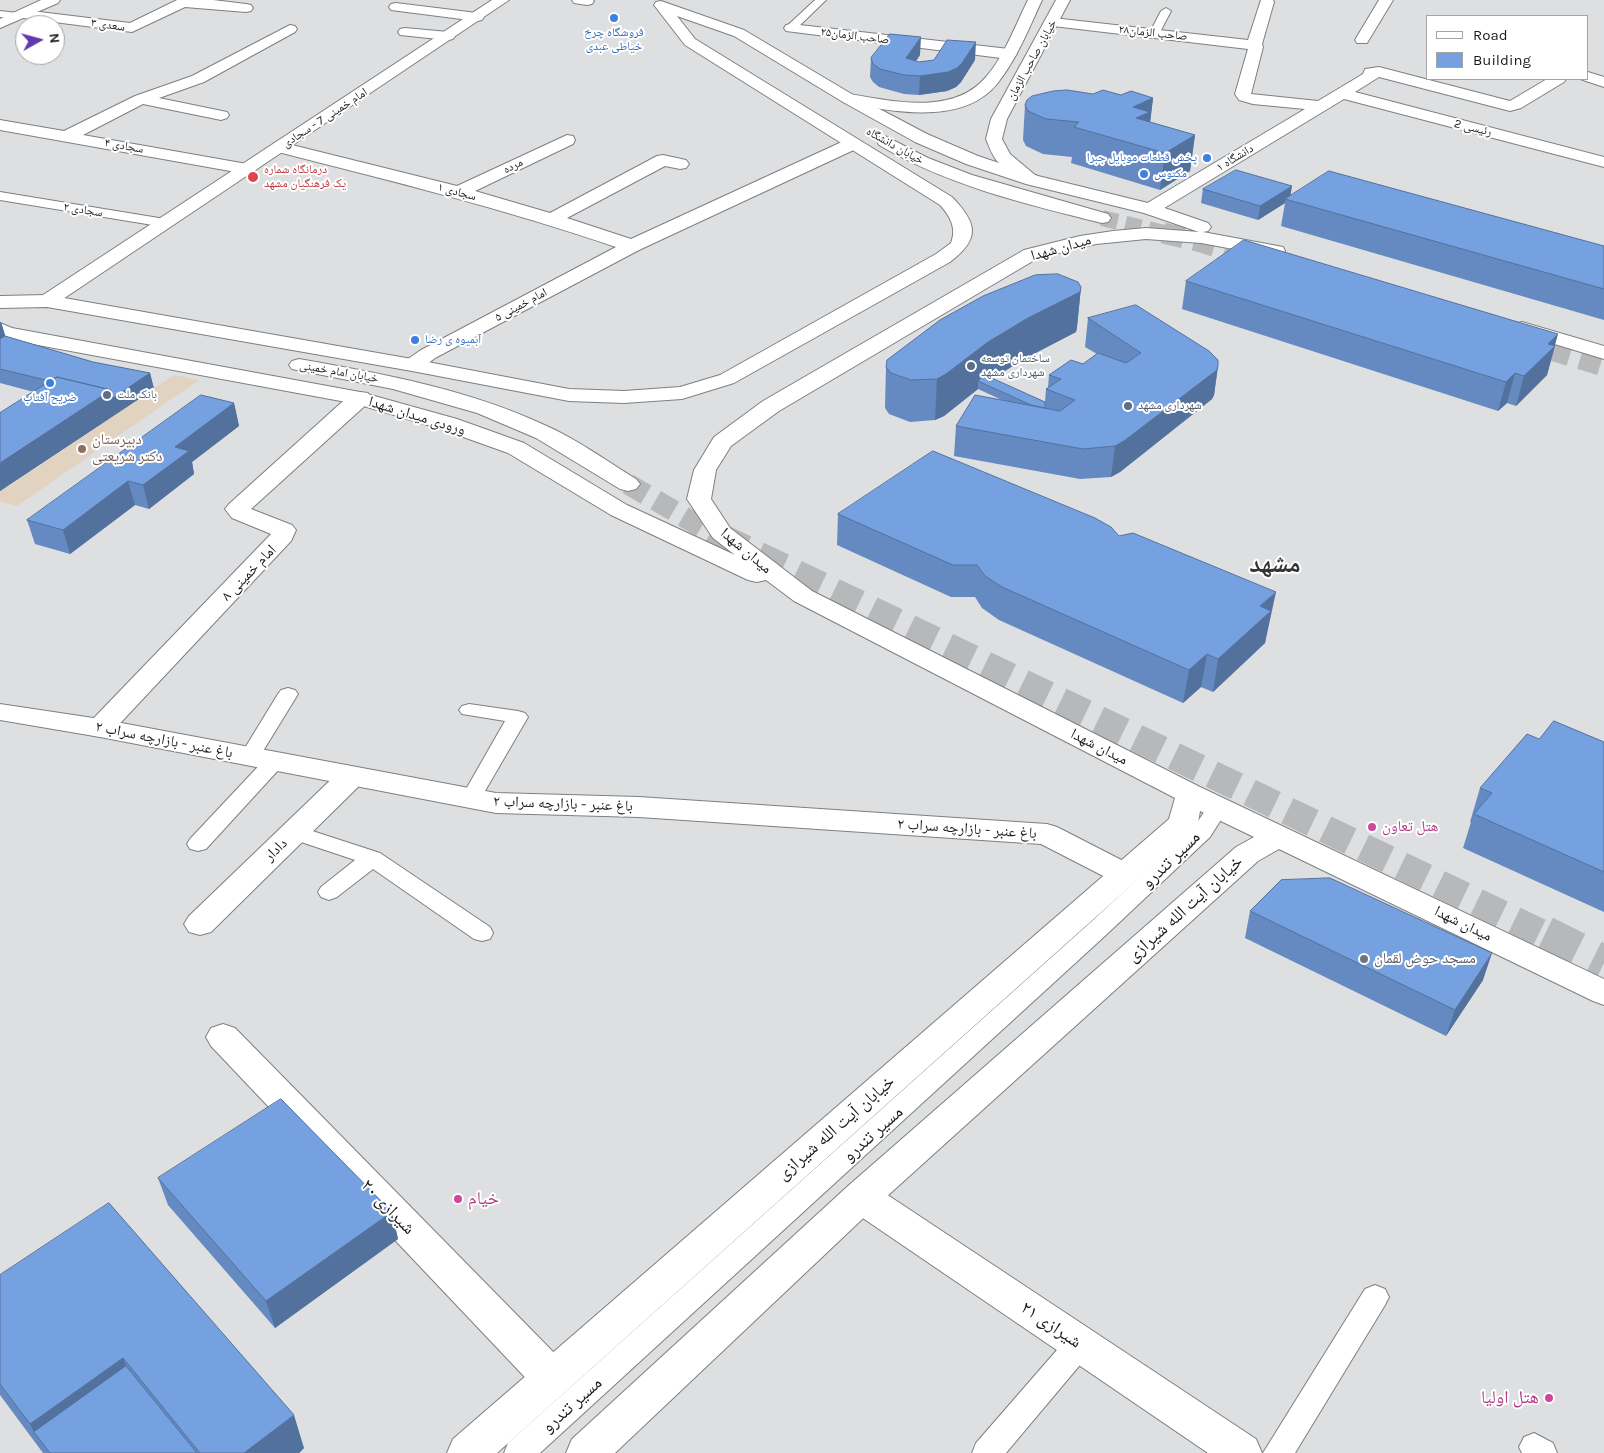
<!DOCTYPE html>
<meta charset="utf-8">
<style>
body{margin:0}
#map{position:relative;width:1604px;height:1453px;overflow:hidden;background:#dedfe0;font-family:Karla,sans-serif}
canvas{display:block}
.legend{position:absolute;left:1426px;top:15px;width:162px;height:65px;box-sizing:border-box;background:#fff;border:1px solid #a4a4a4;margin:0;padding:6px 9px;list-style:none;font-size:15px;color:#1b1b1c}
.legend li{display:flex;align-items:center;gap:10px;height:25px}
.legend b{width:25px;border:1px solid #a4a4a4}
.north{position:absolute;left:15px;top:15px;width:50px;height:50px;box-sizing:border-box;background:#fff;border:1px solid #a4a4a4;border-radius:50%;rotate:83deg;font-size:14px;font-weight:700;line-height:20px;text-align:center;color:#1b1b1c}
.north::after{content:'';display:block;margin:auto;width:18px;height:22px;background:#6038b0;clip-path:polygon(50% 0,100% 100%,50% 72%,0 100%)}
</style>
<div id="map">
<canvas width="1604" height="1453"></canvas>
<ul class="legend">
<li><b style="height:6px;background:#fff"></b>Road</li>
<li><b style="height:14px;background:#76a1e0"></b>Building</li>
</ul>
<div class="north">N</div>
</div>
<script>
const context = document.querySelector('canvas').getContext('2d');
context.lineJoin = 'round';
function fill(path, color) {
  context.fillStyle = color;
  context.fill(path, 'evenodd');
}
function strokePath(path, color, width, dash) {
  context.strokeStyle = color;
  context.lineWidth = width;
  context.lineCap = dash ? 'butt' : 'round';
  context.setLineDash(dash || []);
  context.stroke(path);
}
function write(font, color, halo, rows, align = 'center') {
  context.font = font + ' Karla,"Noto Naskh Arabic",sans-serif';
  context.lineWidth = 4;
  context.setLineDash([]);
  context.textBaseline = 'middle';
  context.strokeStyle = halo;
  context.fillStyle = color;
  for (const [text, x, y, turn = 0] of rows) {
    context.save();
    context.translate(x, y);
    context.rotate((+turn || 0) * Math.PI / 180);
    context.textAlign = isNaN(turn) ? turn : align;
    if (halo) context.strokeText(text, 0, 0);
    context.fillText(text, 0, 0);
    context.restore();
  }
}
fill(new Path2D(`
 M174 375 199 380 17 506 0 502V484L8 487Z`), '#e2d3c0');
strokePath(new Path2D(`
 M1102 218 1168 234`), '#b7b8b9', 16, [16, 8]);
strokePath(new Path2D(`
 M1163 233 1201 242 1266 262
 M1519 340 1604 366
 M628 484 722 539`), '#b7b8b9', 21, [21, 11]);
strokePath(new Path2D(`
 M720 537 1547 936`), '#b7b8b9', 28, [28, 14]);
strokePath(new Path2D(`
 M1545 934 1604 963`), '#b7b8b9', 36, [36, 18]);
const lane = new Path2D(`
 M815 0H826L795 30H787L786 28 787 26Z
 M1166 8 1171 11 1159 34 1154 37 1150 36 1149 34 1161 11Z
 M0 11 18 13 23 16 18 19 0 17Z
 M0 192 165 219 172 223 165 227 0 200Z
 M288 688 295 690 298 694 260 756 257 761 250 763 243 761 240 756 278 694 281 690Z
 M469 704 518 711 525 713 528 717 478 803 471 805 464 803 461 798 505 721 462 714 459 710 462 706Z
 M275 754 282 756 285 761 282 766 206 849 198 851 190 849 187 844 190 839 268 756Z
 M1218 800 1225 802 1229 807 1210 837 1107 934 540 1453H504L508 1443 1091 922 1194 827 1211 802Z
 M294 825 380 853 490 927 493 933 490 939 482 941 474 939 373 869 337 897 329 900 321 897 318 892 321 887 355 860 286 837 283 832 286 827Z
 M1375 1285 1385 1289 1389 1297 1385 1305 1295 1453H1263L1365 1289Z
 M1080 1331 1090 1335 1094 1344 1090 1353 1006 1453H972L976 1443 1070 1335Z
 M1534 1433 1553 1443 1557 1453H1522L1519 1447 1524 1437Z`);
const street = new Path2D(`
 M177 0H213L246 4 251 5 253 8 251 11 246 12 185 7 132 32 23 18 18 17 16 14 18 11 23 10 130 23Z
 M572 0H593L594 1 592 4 587 5 574 3Z
 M1261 0H1273L1274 2 1262 44 1263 47 1251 94 1318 101 1363 74 1365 69 1379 67 1510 101 1547 79H1566L1564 82 1521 108 1510 111 1379 77 1355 92 1604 157V167L1344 99 1156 213 1150 214 1144 213 1141 209 1144 205 1305 109 1253 104 1239 100 1235 94 1248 49 1053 26 1048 25 1046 22 1048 19 1053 18 1248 40Z
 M1379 0H1393L1367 43H1357L1355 40Z
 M396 3 477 13 482 14 484 17 482 20 477 21 391 10 389 7 391 4Z
 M791 24 1009 49 1014 51 1017 54 1014 57 1009 59 786 31 784 28 786 25Z
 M290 25 295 26 297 29 295 32 204 82 159 98 227 112 229 115 227 118 221 120 143 104 83 135 247 164 253 165 256 169 253 173 247 174 0 130V120L64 131 135 96 192 76Z
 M405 28 448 32 453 33 455 36 453 39 448 40 400 35 398 32 400 29Z
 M1588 72 1604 77V87L1583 80 1581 79H1588Z
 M567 135 573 136 575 140 573 144 475 191 550 213 657 156 663 155 686 160 689 164 686 168 680 169 665 166 567 218 631 239 846 140H858L860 144 858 148 639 250 435 358C425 366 418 373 405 369L402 365 405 361 421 350 616 247C504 209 389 180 274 151L272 147 274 143 280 142 457 186Z
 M360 392 368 393 371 398 368 403 251 509 292 525 296 530 291 541 110 734 100 737 90 734 86 728 90 722 271 534 232 518 225 509 229 504 352 393Z
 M352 767 362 769 366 776 362 783 211 932 200 935 189 932 184 924 189 916 342 769Z
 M223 1024 235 1028 566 1365 572 1378 566 1391 552 1396 538 1391 211 1046 206 1037 211 1028Z
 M861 1182 874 1186 1256 1439 1262 1453H1208L848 1208 843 1197 848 1186Z`);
const secondary = new Path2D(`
 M41 0H60L58 3 0 28V19Z
 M492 0H509L54 305 47 307 40 305 37 301 40 297Z
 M1028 0H1042C1029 28 1017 59 997 84 962 126 895 111 849 104L843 102 841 99 843 96 849 94C893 101 953 116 986 77 1005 55 1015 26 1028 0Z
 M1056 0H1070L1007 119 1002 139 1010 154 1041 180 1038 184C1024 187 1007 171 997 161 992 155 989 146 986 139L991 119Z
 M0 704 100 719 496 793 639 797 1047 824 1057 827 1135 867 1139 874 1135 881 1124 884 1113 881 1041 844 639 817 496 813 100 737 0 720Z`);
const primary = new Path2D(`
 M661 1 744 30 855 96 927 134 978 156 1038 176 1156 205 1208 223 1211 227 1208 231 1203 232 1283 247 1285 251 1283 255 1276 257 1201 243 1146 239 1096 244 1038 258 779 411 731 446 716 470 711 499 730 528 812 591 1200 787 1604 979V1005L1593 1001 1279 849 1258 861 874 1208 615 1453H566L572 1439 848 1186 1236 847 1254 837 1200 811 1198 823 1193 830 497 1453H447L453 1439 1169 819 1175 798 794 601 766 580 757 582 748 580 611 515 508 453 441 429 357 404 0 338V323L12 328 360 392 457 419 524 443 627 505 735 555 713 538 687 499 694 470 714 437 763 401 1024 250 1080 236 1113 231 1146 228 1199 232 1144 213 1026 184 966 164 915 142 843 102 734 36 677 16 695 39 952 197C978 224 980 239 950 262L734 383 682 399 624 403 569 401 412 371 47 307 0 308V296L47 295 412 359 569 389 624 391 680 387 720 375 936 254 951 243C957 228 950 216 940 205L685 45 654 5 656 2Z
 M885 136 928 158 972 175 1108 214 1111 218 1108 222 1102 223C1025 204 947 185 879 145L877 141 879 137Z
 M1522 322 1604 346V359L1515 332 1512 328 1515 324Z
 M299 359C385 374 472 390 551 428 581 442 608 462 636 479L640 484 636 489 628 491 620 489 536 438 477 413 393 389 292 369 289 365 292 361Z`);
strokePath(lane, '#7e7f80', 2);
strokePath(street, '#7e7f80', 2);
strokePath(secondary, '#7e7f80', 2);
strokePath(primary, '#7e7f80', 2);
fill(lane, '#fff');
fill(street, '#fff');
fill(secondary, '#fff');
fill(primary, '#fff');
fill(new Path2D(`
 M920 55 916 61 919 62 975 60 961 82 956 87 947 91 919 95 904 94 879 87 873 82 870 77 871 58Z
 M1093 94 1153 98 1150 122 1195 135 1190 171 1160 190 1071 163 1072 157 1043 154 1026 146 1023 140 1025 105Z
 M1203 189 1290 196 1604 246V320L1281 226 1285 203 1258 220 1201 203Z
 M1186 281 1555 346 1547 375 1516 406 1507 403 1498 411 1182 309Z
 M1081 287 1077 327 1076 332 1024 359 992 379 1045 402 1046 389 1048 388 1049 375 1083 364 1097 354 1085 347 1088 318 1218 366 1214 395 1212 399 1120 472 1111 477 1080 479 954 456 956 426 1002 400 978 389 944 416 935 420 910 422 889 414 885 408 886 367Z
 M0 322H1L5 336 93 362 150 373 154 389 0 491V413L34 392 0 383Z
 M234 403 239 426 192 462 194 474 149 509 135 505 70 554 35 544 27 520Z
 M838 514 1119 536 1269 624 1268 625 1265 643 1213 692 1201 687 1183 703 999 620 982 608 975 597H951L837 545Z
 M1539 739 1604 742V912L1463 848 1471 822H1470L1480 788Z
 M1250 911 1483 980 1446 1036 1245 938Z
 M158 1178 392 1212 398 1239 275 1328 168 1205Z
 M0 1275 304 1448 299 1453H43L0 1395Z`), '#658ac1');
fill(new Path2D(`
 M921 37 920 55 906 75V58Z
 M976 42 975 60 961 82 956 87 947 91 919 95 920 76Z
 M1153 98 1149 132 1146 147 1133 107Z
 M1195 135 1190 171 1160 190 1165 153Z
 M1292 186 1290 199H1285V203L1258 220 1260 206Z
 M1081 287 1077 327 1076 332 1024 359 984 384 978 381V389L944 416 935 420 937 379 988 342Z
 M1 322 10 351 0 357V323Z
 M1558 334 1547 375 1516 406 1524 376 1548 344Z
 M1218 366 1214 395 1212 399 1120 472 1111 477 1115 446Z
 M150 373 154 389 0 491V463L111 390Z
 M1515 373 1507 403 1498 411 1506 382Z
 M234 403 239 426 192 462 194 474 149 509 143 485 175 447Z
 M128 481 135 505 70 554 63 530Z
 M1276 592 1265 643 1213 692 1218 659 1260 606Z
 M1207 654 1201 687 1183 703 1189 670Z
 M1492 953 1483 980 1446 1036 1455 1010Z
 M392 1212 398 1239 275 1328 266 1301Z
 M123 1358 137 1392 34 1432 30 1424Z
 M294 1415 304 1448 299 1453H244Z`), '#53719d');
const building = new Path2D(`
 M890 34 921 37 906 58 919 62 934 60 947 40 976 42 962 63 957 68 948 72 920 76 904 75 880 69 873 64 871 58Z
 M1067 90 1093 94 1103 90 1121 95 1131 91 1153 98 1133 107 1150 112 1136 118 1195 135 1165 153 1074 127 1079 122 1046 119 1028 111 1025 105 1027 100 1032 96 1053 91Z
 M1236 170 1292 186 1260 206 1203 189Z
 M1329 171 1604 246V289L1285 199Z
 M1244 240 1558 334 1548 344 1555 346 1524 376 1515 373 1506 382 1186 281Z
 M1058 274 1078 282 1081 287 1080 292 1028 318 988 342 946 374 937 379 911 380 891 373 886 367 887 360 940 320 983 296 1035 275Z
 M1136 305 1209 351 1218 360V366L1217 370 1124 441 1115 446 1083 449 956 426 975 395 1060 411 1075 400 1046 389 1061 379 1049 375 1071 360 1083 364 1098 353 1126 363 1141 353 1088 318Z
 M5 336 93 362 150 373 113 398 111 390 57 377 50 381 0 369V339Z
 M985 375 1045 402V408L1031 405 978 381Z
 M57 377 111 390 0 463V413Z
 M201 395 234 403 175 447 189 451 143 485 128 481 63 530 27 520Z
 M933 451 1095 518 1111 527 1119 536 1133 533 1276 592 1260 606 1271 611 1218 659 1207 654 1189 670 1002 587 985 576 977 565H953L838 514Z
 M1554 721 1604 742V872L1474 814 1492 793 1480 788 1527 734 1539 739Z
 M1330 878 1492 953 1455 1010 1250 911 1281 880Z
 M281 1099 392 1212 266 1301 158 1178Z
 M109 1203 294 1415 244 1453H200L123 1358 30 1424 0 1384V1275Z
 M126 1366 197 1453H50L34 1432Z`);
fill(building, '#76a1e0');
strokePath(building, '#53719d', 1);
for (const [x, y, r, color] of [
 [614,18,5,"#3f7fe0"],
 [1207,158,5,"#3f7fe0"],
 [1144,174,5,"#3f7fe0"],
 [253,177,6,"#e0444e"],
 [415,340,5,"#3f7fe0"],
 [971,366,5,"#5c6f8a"],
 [50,383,5,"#3f7fe0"],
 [107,395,5,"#5c6f8a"],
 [1128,406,5,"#5c6f8a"],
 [82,449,5,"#8d6e63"],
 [1372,827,5,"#d1479c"],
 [1364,959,5,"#6b7280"],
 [458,1199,5,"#d1479c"],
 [1549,1398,5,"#d1479c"]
]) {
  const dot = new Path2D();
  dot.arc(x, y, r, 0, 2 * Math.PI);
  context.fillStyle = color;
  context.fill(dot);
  strokePath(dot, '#fff', 2);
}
write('12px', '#1b1b1c', '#fff', [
 ["سعدی ۳",108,25,8],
 ["صاحب الزمان۲۸",1153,33,6],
 ["صاحب الزمان۲۵",855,36,7],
 ["خیابان صاحب الزمان",1032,60,-61],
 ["امام خمینی 7 - سجادی",325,118,-33],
 ["رئیسی 2",1473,128,14],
 ["سجادی ۴",124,146,10],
 ["خیابان دانشگاه",895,146,29],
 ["دانشگاه ۱",1235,158,-31],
 ["مرده",513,166,-26],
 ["سجادی ۱",457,192,15],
 ["سجادی ۲",83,210,9],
 ["امام خمینی ۵",521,305,-28],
 ["خیابان امام خمینی",339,372,10]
]);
write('12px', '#366cbe', '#fff', [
 ["فروشگاه چرخ",614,33],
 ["خیاطی عبدی",614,47],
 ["پخش قطعات موبایل جبرا",1197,158,"right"],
 ["مکتوس",1154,174,"left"],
 ["آبمیوه ی رضا",425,340,"left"],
 ["ضریح آفتاب",50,398]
]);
write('12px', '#be3a42', '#fff', [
 ["درمانگاه شماره",264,170],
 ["یک فرهنگیان مشهد",264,184]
], 'left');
write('12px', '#4e5e75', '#fff', [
 ["ساختمان توسعه",981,359],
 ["شهرداری مشهد",981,373],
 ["بانک ملت",117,395],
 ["شهرداری مشهد",1138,406]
], 'left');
write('15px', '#1b1b1c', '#fff', [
 ["میدان شهدا",1061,248,-16],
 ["ورودی میدان شهدا",417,416,17],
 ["میدان شهدا",746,551,40],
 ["امام خمینی ۸",249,573,-46],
 ["باغ عنبر - بازارچه سراب ۲",164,740,11],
 ["میدان شهدا",1099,747,27],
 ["باغ عنبر - بازارچه سراب ۲",563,804,2],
 ["باغ عنبر - بازارچه سراب ۲",967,829,4],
 ["دادار",276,850,-44],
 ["میدان شهدا",1463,924,26]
]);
write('15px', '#785e54', '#fff', [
 ["دبیرستان",92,440],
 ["دکتر شریعتی",92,457]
], 'left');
write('15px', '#b23c85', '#fff', [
 ["هتل تعاون",1382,827]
], 'left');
write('15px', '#5b616d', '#fff', [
 ["مسجد حوض لقمان",1374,959]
], 'left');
write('18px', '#1b1b1c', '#fff', [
 ["مسیر تندرو",1171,860,-44],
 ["خیابان آیت الله شیرازی",1185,909,-42],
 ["خیابان آیت الله شیرازی",836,1128,-41],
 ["مسیر تندرو",873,1134,-42],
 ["شیرازی ۲۰",388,1207,46],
 ["شیرازی ۲۱",1051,1325,34],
 ["مسیر تندرو",572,1405,-42]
]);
write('18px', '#b23c85', '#fff', [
 ["خیام",468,1199],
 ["هتل اولیا",1539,1398,"right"]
], 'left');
write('bold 25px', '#333435', '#fff', [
 ["مشهد",1275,565]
]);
</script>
